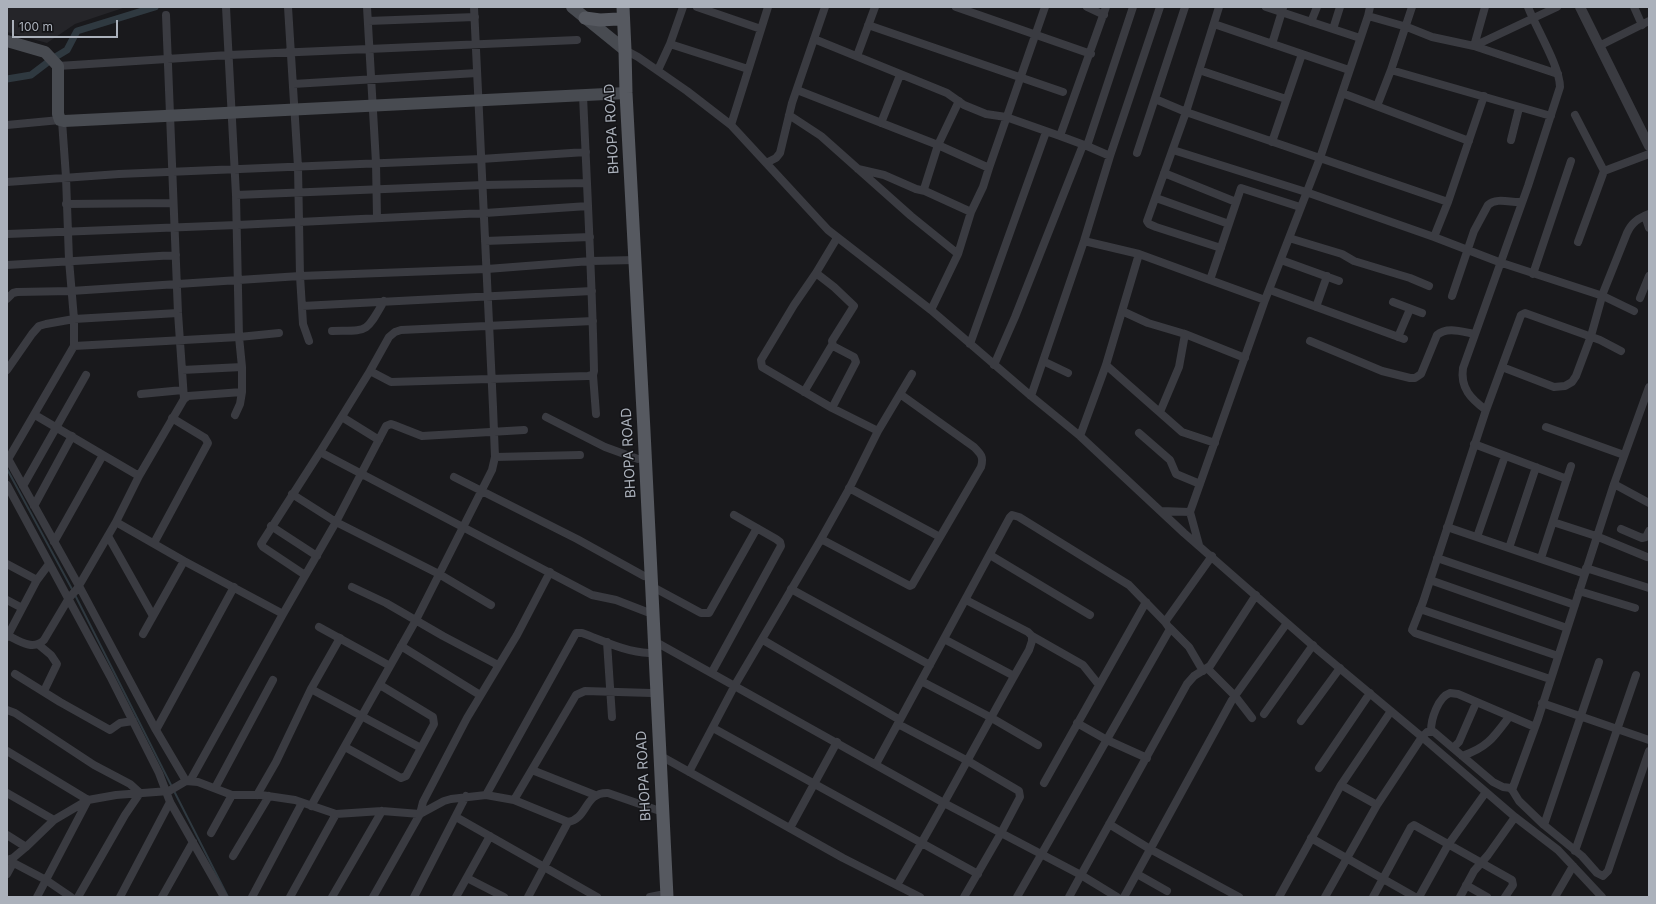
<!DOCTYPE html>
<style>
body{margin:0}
#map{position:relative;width:1656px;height:904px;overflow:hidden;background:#19191c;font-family:Inter,sans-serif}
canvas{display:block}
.frame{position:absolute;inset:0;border:8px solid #abb1bb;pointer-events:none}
.scale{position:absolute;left:12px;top:20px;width:106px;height:18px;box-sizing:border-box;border:2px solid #abb1bb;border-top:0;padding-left:5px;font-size:12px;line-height:14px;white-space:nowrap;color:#abb1bb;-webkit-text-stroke:3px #141417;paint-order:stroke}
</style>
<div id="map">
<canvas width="1656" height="904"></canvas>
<div class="frame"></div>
<div class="scale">100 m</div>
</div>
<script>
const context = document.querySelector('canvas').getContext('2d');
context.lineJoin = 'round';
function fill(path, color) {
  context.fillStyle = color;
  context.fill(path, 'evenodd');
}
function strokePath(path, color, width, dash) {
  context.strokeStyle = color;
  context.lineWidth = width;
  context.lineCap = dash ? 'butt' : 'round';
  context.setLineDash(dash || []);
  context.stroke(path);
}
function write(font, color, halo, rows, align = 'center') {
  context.font = font + ' Inter,sans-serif';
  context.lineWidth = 3;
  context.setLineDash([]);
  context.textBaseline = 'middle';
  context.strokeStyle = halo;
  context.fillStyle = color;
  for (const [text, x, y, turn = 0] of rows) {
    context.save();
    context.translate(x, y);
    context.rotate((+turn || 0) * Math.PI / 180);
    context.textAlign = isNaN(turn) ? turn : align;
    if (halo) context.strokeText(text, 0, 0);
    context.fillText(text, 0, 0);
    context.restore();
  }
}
fill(new Path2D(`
 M7 7H126L75 24 47 43 7 32Z`), '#252529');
strokePath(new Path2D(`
 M7 469 73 591
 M75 595 172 787
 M174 791 228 897`), '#2f3940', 2);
strokePath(new Path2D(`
 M7 79 31 75 52 59 67 50 77 31 155 7`), '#2f3940', 7);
strokePath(new Path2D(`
 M226 7 236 195 239 337 242 367V392L240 404 235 415
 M288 7 298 167 300 276 487 269 591 261 635 260
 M367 7 376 163 377 217
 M697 7 761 29
 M956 7 1091 54
 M1087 7 1104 15
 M1106 7 1060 136 1087 146 1133 7
 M1219 7 1186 112 1147 221 1149 224 1156 227 1221 248
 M1266 7 1360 38
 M1370 7 1368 16 1407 27 1432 37 1474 46 1557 7
 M1412 7 1391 70 1551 116
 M1485 7 1474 46 1558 74
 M1634 7 1642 25
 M166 15 178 313 184 399
 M368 21 475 17
 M1311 22 1317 7
 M1214 24 1349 70
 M868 25 1063 92
 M1333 29 1340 7
 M814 39 947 93 964 105 986 114 1006 117 1060 136
 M670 44 683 7
 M1272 44 1283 8
 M1599 46 1649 21
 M625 50 638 57 687 91 731 125 828 230 931 310 1031 396 1080 436 1184 533 1319 651 1422 737 1515 817 1558 850 1602 897
 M857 56 875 7
 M58 66 229 55 577 40
 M658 70 670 44 748 69
 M1199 70 1286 99
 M293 84 477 73
 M797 90 938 145 989 168 1045 7
 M1342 93 1469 141
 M583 95C587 187 592 279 594 371L593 375 588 376 391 382 370 371 389 337 395 332 401 330 593 321
 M1155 99 1186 112 1448 202
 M959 101 938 145 924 189 925 191 971 212
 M1377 106 1391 70
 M789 115 821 136 911 216 958 254 931 310
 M1575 115 1604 171 1649 154
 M881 123 900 75
 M7 125 60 120
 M731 125 768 7
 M1511 140 1519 108
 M1272 142 1302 54
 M1087 146 1110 156 1160 7
 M1173 150 1306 192 1434 237 1499 262 1603 296 1634 311
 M1137 153 1185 7
 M766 163 776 158 780 153 792 103 825 7
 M858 169 884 175 916 189 925 191
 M1164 173 1236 202
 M7 182 119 174 481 159 586 152
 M236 195 484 185 587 183
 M1156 198 1229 224
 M66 204 173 203
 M1645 216 1649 228
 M7 234 237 225 485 213 588 206
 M1434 237 1448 202 1484 96
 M837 238 816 273 794 305 761 360 762 367 832 408 878 431 912 374
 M1289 238 1342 254 1354 261 1410 278 1429 286
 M485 241 590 237
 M1084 241 1139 254
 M1578 242 1604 171
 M958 254 971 212 983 187 989 168
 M1281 260 1339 281
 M7 265 176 255
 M816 273 834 287 854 306 832 341 833 346 854 357 856 362 832 408
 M1533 274 1571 161
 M1210 280 1265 300
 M1270 290 1404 339
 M1452 296 1474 231 1488 205C1497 197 1511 203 1522 202
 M1640 298 1649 276
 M7 299 13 293 17 292 71 291 300 276 303 324 309 341
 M1393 302 1422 313
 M302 306 592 291
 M1316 307 1327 276
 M1122 311 1148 323 1185 334 1179 367 1160 412
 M332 331C369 330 365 334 384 301
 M1185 334 1245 358
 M1398 337 1410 309
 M1310 341 1382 371 1410 378H1415L1421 374 1437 335C1447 326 1463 332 1475 334
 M970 344 1046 132
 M74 346 239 337 279 333
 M1043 361 1068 373
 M994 365 1015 317 1083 145
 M1106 365 1182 432 1215 443
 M1502 367 1554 387 1565 386 1572 382 1576 376 1591 336 1603 293 1627 233C1632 222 1639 218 1649 214
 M7 370 32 334 39 326 46 324 74 319 178 313
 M182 370 242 367
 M370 371 320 452 592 595 616 600 647 612
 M593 375 596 414
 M804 392 832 345
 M141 394 183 390
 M1031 396 1084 241 1110 156
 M1486 410C1471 399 1460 388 1463 368L1528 186 1560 87C1560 67 1536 28 1528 7
 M35 415 103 455 54 542
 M342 417 379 440
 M546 417 605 447 638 459
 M1546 427 1624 455
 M878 431 849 489 821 539 910 586 912 585 981 467C984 457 981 454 974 447L900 394
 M1139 433 1170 460 1176 474 1200 484
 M1080 436 1106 365 1139 254 1210 280 1241 188 1300 207
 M1474 444 1567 479
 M103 455 139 476
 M7 457 79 586 156 730 186 781
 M495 457 580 455
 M7 461 74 346V319L69 260 66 177 62 121
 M454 477 577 539 644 576
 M1614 484 1649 503
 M7 485 110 676 159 773 170 802 224 897
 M23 486 86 375
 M849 488 940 537
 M292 494 336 522 439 574 491 605
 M34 506 72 436
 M1161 511 1190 512 1199 545
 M1190 512 1265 300 1320 158 1368 16
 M116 522 184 561 283 614
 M1553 522 1596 536 1647 557
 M271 526 317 556
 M1447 527 1585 574
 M1621 529 1642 538 1646 537 1649 531
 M108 536 153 616
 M1477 537 1505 456
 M154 543 208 443 205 438 172 418
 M1509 548 1536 467
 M990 555 1090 615
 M1437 558 1575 605
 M1541 558 1571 466
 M7 564 37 580
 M1586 568 1649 588
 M305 575 263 547 261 544 320 452
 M1430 580 1567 628
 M651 586 701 613H709L757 528
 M352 587 386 603 443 636 498 665
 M791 589 930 665
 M1579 591 1635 608
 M7 600 22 608
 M1420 609 1558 656
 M1165 622 1212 556
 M319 627 390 666
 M1170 628 1189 647 1203 671
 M143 634 184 561
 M7 635C19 641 33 651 44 640L69 598 77 589 116 522 139 476 184 399 188 396 242 392
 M1032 636 1083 665 1099 685
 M7 637 37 580 49 564
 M944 639 1014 676
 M763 640 900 720
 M654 641 944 803 1081 875 1069 897
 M607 642 612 717
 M39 645 51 655 57 664 44 691
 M401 646 480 695
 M1207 668 1235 696 1252 718
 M712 672 781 546 780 542 776 539 734 515
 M15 674 60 702 110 730 120 723 133 721
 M1550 679 1415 633 1412 630 1423 602 1486 410 1521 315 1525 313 1600 340 1621 351
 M921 681 990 717 1038 745
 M311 689 421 748
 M1542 703 1649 740
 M7 710 15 713 94 765 130 784 140 793 125 815 78 897
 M1264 714 1313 645
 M1301 721 1340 668
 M1077 723 1107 740 1147 758
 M898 724 968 761 1019 791 1020 797 1001 833 964 897
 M713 728 978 874
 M156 730 234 587
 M1431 731C1431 719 1438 697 1450 693L1458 694 1535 727
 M345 747 401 778 406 776 434 724 433 717 380 685
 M1453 748 1459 742 1476 703
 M7 751 88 800 37 897
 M659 755 843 858 920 897
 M1462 756C1487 748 1494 737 1509 717
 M876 764 1010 517 1012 515 1019 517 1129 585 1165 622 1170 629 1017 897
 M1319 768 1370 693
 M532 770 595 795
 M689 772 735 685 821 539
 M190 781 283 614 336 522 386 426 391 424 394 425 422 436 524 430
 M1044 783 1146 602
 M1341 785 1377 805
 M215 788 273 680
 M1512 790 1538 719 1614 484 1649 387
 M7 793 54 820
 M257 795 276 762 311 689 340 638
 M486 795 576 633H582C604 641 626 652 649 653
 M514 800 576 695 585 691 651 693
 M311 806 416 620 492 470 495 457 493 407 474 7
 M456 817 597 897
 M1109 824 1150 849 1239 897
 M1544 825 1599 662
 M790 828 837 742
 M211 833 232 795
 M7 835 26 847
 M1311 838 1415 897
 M1575 851 1636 675
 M233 856 269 796
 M7 860 13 858 26 847 54 820 88 800 116 795 169 791 186 781 198 782 232 795H261L295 800 336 814 382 811 420 814 444 801 451 799 486 795 514 800 568 822C588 819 584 792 608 793L657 810 662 809
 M8 860 46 880 71 897
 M7 874 13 863
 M1137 874 1167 891
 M467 878 504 897
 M897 885C943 808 984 728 1029 650L1032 641V636L1028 632 966 600
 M1466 885 1487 897
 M120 897 170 802
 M162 897 193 842
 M252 897 302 803
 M290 897 336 814
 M332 897 382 811
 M373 897 420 814 423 802 467 718 517 635 550 572
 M414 897 466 796
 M456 897 490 836
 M528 897 568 822
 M650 897 660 895
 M1117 897 1081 875 1187 684 1194 676 1210 666 1256 595
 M1124 897 1232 700 1287 623
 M1279 897 1341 785 1391 711
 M1325 897 1377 805 1422 737 1427 732H1434L1493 782 1503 787 1511 788 1519 801 1544 825 1582 856 1597 873 1603 876 1608 871 1649 751
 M1373 897 1411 827 1414 825 1512 880 1513 885 1505 897
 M1419 897 1448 845 1486 792
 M1460 897 1474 871 1488 855 1515 817
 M1555 897 1573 866`), '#3a3b41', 8);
strokePath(new Path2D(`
 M1580 7 1649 146`), '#3a3b41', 10);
strokePath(new Path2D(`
 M572 7 625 50
 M7 41 45 52 58 66V114L60 120 64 121 626 93`), '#484b51', 12);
strokePath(new Path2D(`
 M623 7 625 50 626 93 644 431 667 897
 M585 18 600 20 618 19`), '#565960', 13);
write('14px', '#abb1bb', '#141417', [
 ["BHOPA ROAD",612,129,-93],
 ["BHOPA ROAD",629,453,-93],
 ["BHOPA ROAD",644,776,-93]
]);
</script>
